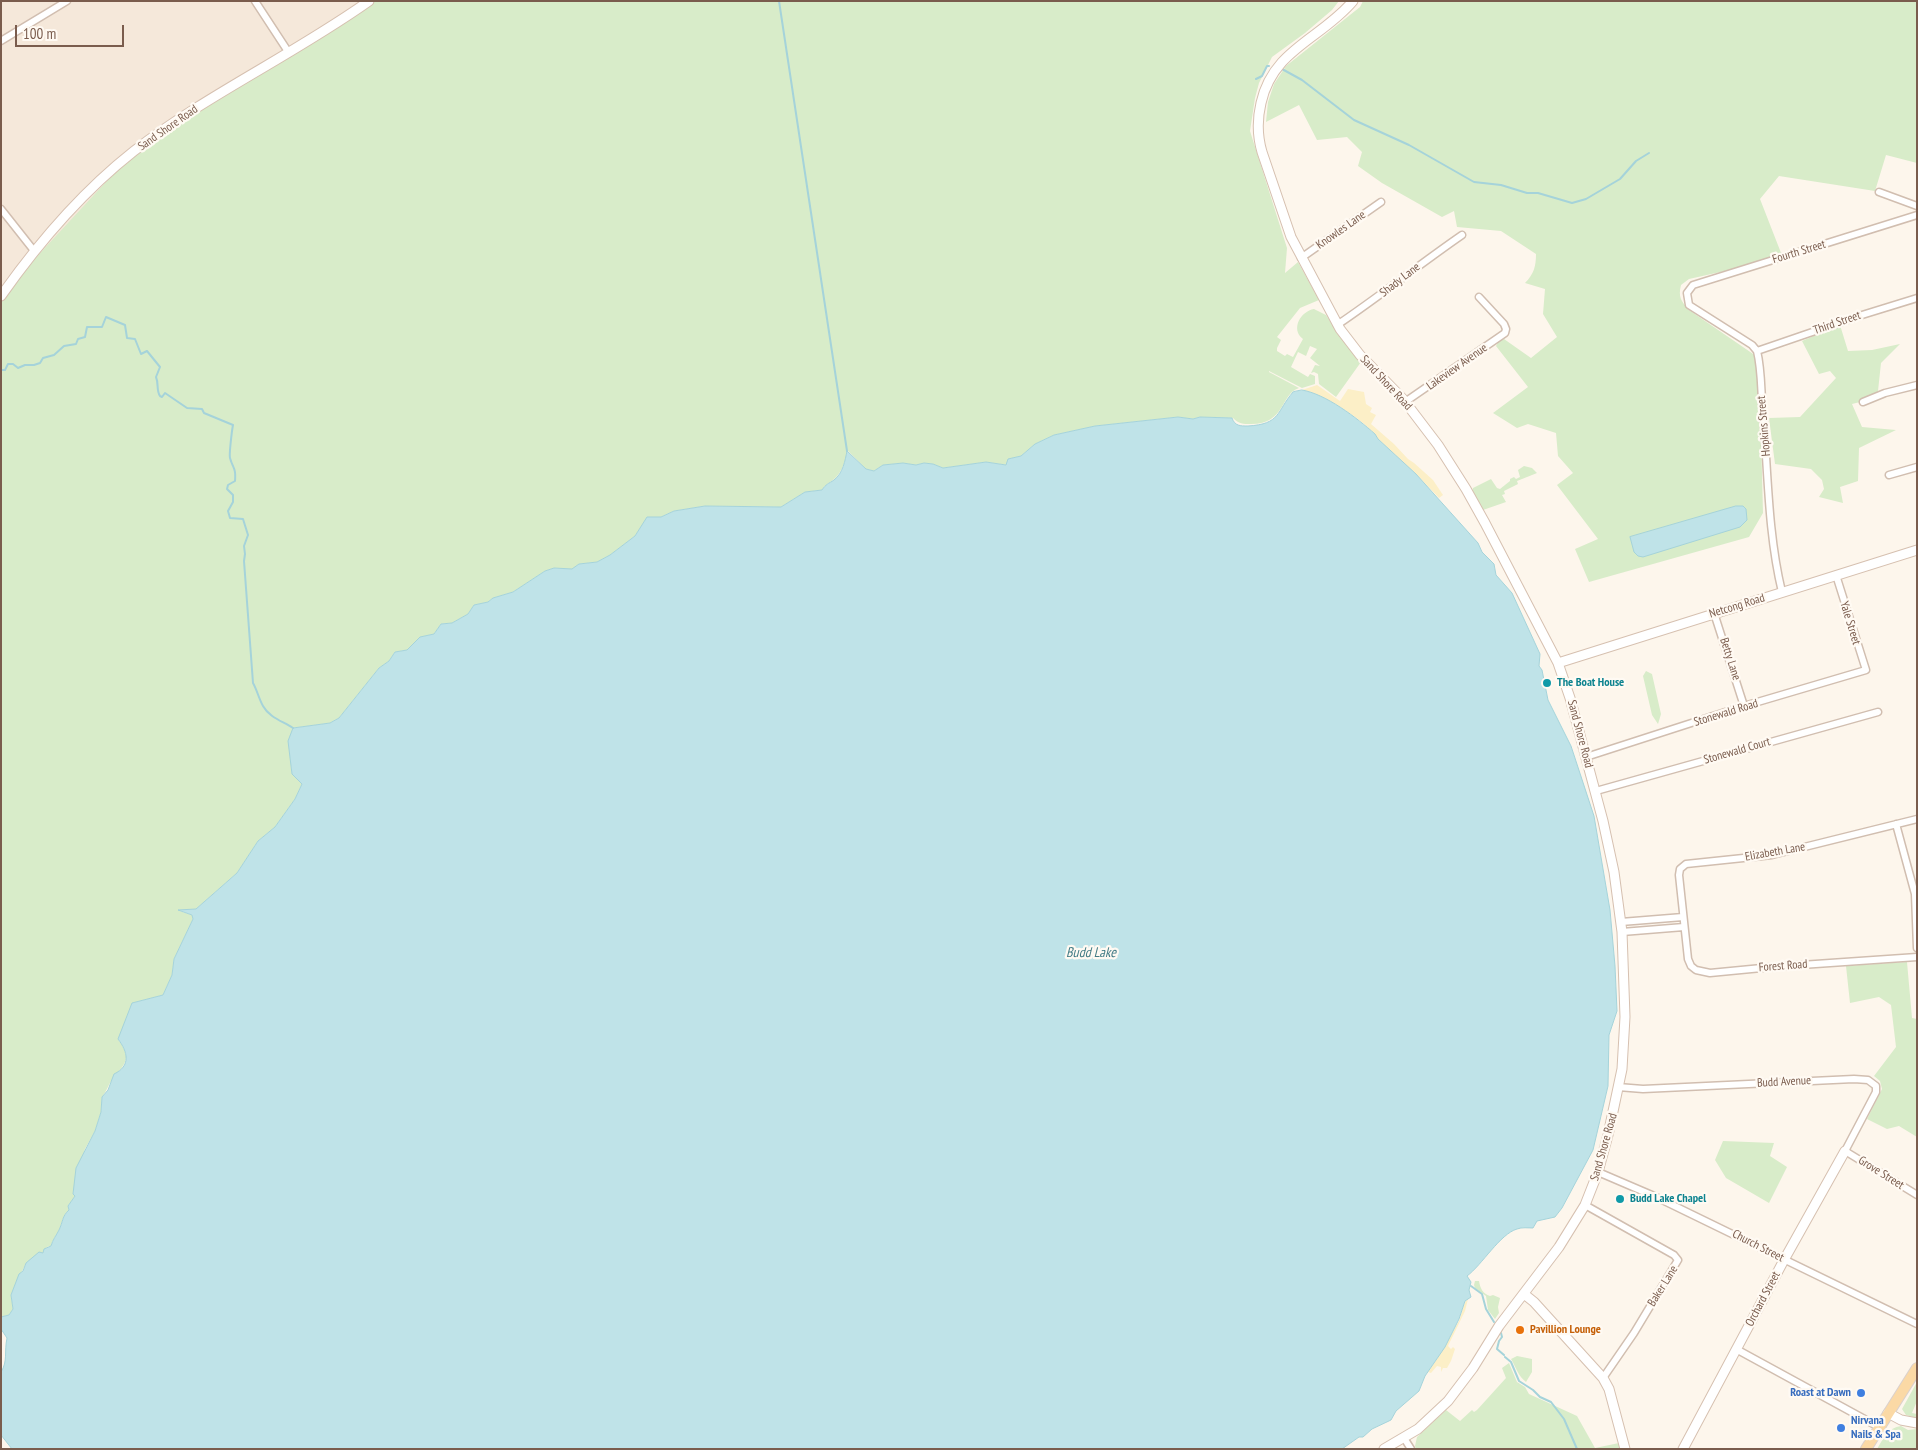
<!DOCTYPE html>
<style>
body{margin:0}
#map{position:relative;width:1918px;height:1450px;overflow:hidden;background:#fdf6ec;font-family:"PT Sans Narrow",sans-serif}
canvas{display:block}
.frame{position:absolute;inset:0;border:2px solid #7a5c4d;pointer-events:none}
.scale{position:absolute;left:15px;top:25px;width:109px;height:22px;box-sizing:border-box;border:2px solid #7a5c4d;border-top:0;padding-left:6px;font-size:15px;line-height:18px;white-space:nowrap;color:#7a5c4d;-webkit-text-stroke:4px #fffaf3;paint-order:stroke}
</style>
<div id="map">
<canvas width="1918" height="1450"></canvas>
<div class="frame"></div>
<div class="scale">100 m</div>
</div>
<script>
const context = document.querySelector('canvas').getContext('2d');
context.lineJoin = 'round';
function fill(path, color) {
  context.fillStyle = color;
  context.fill(path, 'evenodd');
}
function strokePath(path, color, width, dash) {
  context.strokeStyle = color;
  context.lineWidth = width;
  context.lineCap = dash ? 'butt' : 'round';
  context.setLineDash(dash || []);
  context.stroke(path);
}
function write(font, color, halo, rows, align = 'center') {
  context.font = font + ' "PT Sans Narrow",sans-serif';
  context.lineWidth = 4.5;
  context.setLineDash([]);
  context.textBaseline = 'middle';
  context.strokeStyle = halo;
  context.fillStyle = color;
  for (const [text, x, y, turn = 0] of rows) {
    context.save();
    context.translate(x, y);
    context.rotate((+turn || 0) * Math.PI / 180);
    context.textAlign = isNaN(turn) ? turn : align;
    if (halo) context.strokeText(text, 0, 0);
    context.fillText(text, 0, 0);
    context.restore();
  }
}
fill(new Path2D(`
 M1 1H363L4 291 1 288Z`), '#f5e8da');
fill(new Path2D(`
 M363 1H1339L1332 10 1305 33 1272 57 1259 83 1255 98 1250 131 1287 248 1285 273 1298 262 1319 300 1300 308 1277 337 1281 340 1277 348V351L1285 356 1287 354 1293 357 1303 339C1290 329 1301 311 1314 309L1326 315 1346 345 1361 362 1336 397 1319 384 1318 374 1314 372 1311 373 1315 365 1320 366 1310 358 1317 349 1310 346 1306 356 1298 352 1291 367 1308 377 1310 374 1315 376V384L1302 388 1269 371V372L1299 388C1280 394 1286 424 1251 424 1243 424 1239 424 1233 418L1200 417 1193 419 1178 417 1095 426 1054 435 1035 444 1021 456 1009 459 1007 465 986 462 943 468 933 464 924 463 916 465 903 463 883 465 874 471 866 469 848 451C845 461 842 473 833 480 828 484 826 484 822 490L805 492 781 507 705 506 674 511 661 517H648L635 536 610 555 597 562 579 564 572 570 554 568 545 571 513 592 493 598 488 602 474 605 468 614 452 623 441 624 434 634 420 637 407 650 395 652 389 661 379 668 339 718 330 723 293 728 290 753 292 773 302 784 295 799 275 827 258 841 237 873 196 909 180 911 192 915 193 919 174 959 172 975 163 995 133 1003C127 1015 125 1028 118 1039 133 1060 125 1063 112 1080 108 1085 107 1091 102 1097L101 1112 95 1131 85 1149 73 1194 75 1196 68 1206 69 1210C62 1216 63 1222 59 1230 56 1236 53 1239 51 1246L47 1247 43 1253 26 1263 11 1295 13 1309 9 1315 1 1317V288L5 291 130 156Z
 M1363 1H1917V163L1886 155 1875 191 1779 176 1760 199 1783 258 1689 279 1681 285C1678 297 1681 301 1689 310L1759 358 1763 513 1749 537 1589 582 1575 549 1598 539 1557 485 1573 473 1558 456 1556 433 1528 424 1517 428 1493 413 1528 387 1496 346 1499 341 1504 339 1531 358 1557 337 1543 314 1545 289 1525 283C1534 274 1536 266 1536 254L1501 231 1457 227 1454 211 1442 217 1382 183 1358 166 1362 152 1347 137 1317 140 1299 105 1266 122 1268 102 1274 84 1286 66 1360 7Z
 M1840 325 1848 351 1872 350 1900 344 1881 363 1878 391 1864 401 1852 404 1862 427 1896 430 1859 448 1858 481 1840 487 1843 503 1819 497 1824 489 1822 480 1811 469 1775 464 1769 418 1800 417 1836 378 1830 371 1819 374 1802 341Z
 M1524 466 1532 468 1537 473 1517 481 1518 484 1504 491 1505 494 1502 495 1506 502 1483 510 1472 492 1473 488 1491 479 1497 488 1500 489 1510 481V479L1514 477 1516 479 1520 477 1518 470Z
 M1646 671 1652 674 1661 714 1658 724 1652 715 1643 676Z
 M1907 962 1912 1018 1917 1019V1137L1899 1126 1887 1129 1867 1119 1882 1089 1880 1081 1874 1076 1896 1047 1891 1005 1879 997 1850 1003 1846 966Z
 M1723 1141 1774 1143 1770 1156 1787 1167 1769 1203 1726 1178 1715 1160Z
 M1475 1281H1479C1480 1288 1483 1294 1490 1296L1493 1295 1500 1298 1498 1307 1499 1313 1495 1319 1488 1310 1486 1296 1475 1288 1474 1285Z
 M1517 1356 1532 1359V1372L1526 1382C1518 1376 1516 1367 1511 1359Z
 M1509 1363 1517 1382 1525 1387 1529 1394 1577 1416 1595 1448 1619 1443 1621 1449H1416L1415 1446 1417 1437 1446 1410 1460 1421 1472 1410 1474 1412 1477 1410 1506 1378 1502 1368Z
 M1917 1382V1401L1912 1413 1917 1414V1418L1906 1415 1902 1409Z
 M1901 1426 1908 1430 1917 1429V1449H1877C1884 1437 1888 1428 1901 1426Z`), '#d8ecc9');
fill(new Path2D(`
 M1317 385 1340 401 1348 389 1364 392 1366 404 1372 408 1370 412 1376 415 1371 424 1394 444 1408 459 1414 463 1433 480 1443 495 1439 498 1416 474 1378 439C1367 421 1323 394 1302 390Z
 M1468 1299 1465 1311 1448 1346 1451 1349 1453 1347 1455 1349 1451 1361 1447 1368H1443L1441 1372V1367L1437 1366 1431 1373 1428 1372C1440 1355 1449 1338 1459 1321 1462 1314 1462 1304 1468 1299Z`), '#fcefc7');
const water = new Path2D(`
 M1302 390C1326 394 1357 418 1375 434L1378 439 1416 474 1478 543 1482 552 1494 564 1496 575 1512 593 1540 654 1539 666 1542 670 1548 700 1571 746 1594 816 1610 910 1615 966 1617 1011 1609 1035 1608 1086 1593 1150 1562 1208 1555 1217 1537 1221 1533 1228C1528 1228 1522 1227 1517 1229 1500 1234 1482 1265 1467 1276L1471 1282 1469 1290 1471 1297 1465 1301 1459 1319 1445 1347 1425 1376 1419 1391 1396 1411 1391 1420 1372 1429 1363 1437H1359L1342 1449H12L1 1435V1372C8 1361 4 1352 7 1338L1 1329V1317L9 1315 13 1309 11 1295 19 1274 23 1271 26 1263 39 1252 43 1253 44 1249 51 1246C53 1239 56 1236 59 1230 63 1222 62 1216 69 1210L68 1206 75 1196 73 1194 76 1168 95 1131 101 1112 102 1097 108 1090 114 1074C131 1066 128 1052 118 1039L132 1003 163 995 172 975 174 959 193 919 192 915 178 910 196 909 237 873 258 841 275 827 295 799 302 784 292 774 288 741 293 728 330 723 339 718 379 668 389 661 395 652 407 650 420 637 434 634 441 624 452 623 468 614 474 605 488 602 493 598 513 592 545 571 554 568 572 569 579 564 597 562 610 555 635 536 647 517H661L674 511 705 506 781 507 805 492 822 490C826 484 828 484 834 480 843 473 845 461 847 451L866 469 874 471 883 465 903 463 916 465 924 463 933 464 943 468 986 462 1006 465 1008 459 1021 456 1035 444 1054 435 1095 426 1178 417 1193 419 1200 417 1232 418C1235 426 1240 426 1248 426 1281 424 1276 412 1293 392Z
 M1736 506H1743L1746 509 1747 520 1740 527 1643 557 1638 556 1634 552 1630 537Z`);
fill(water, '#bfe3e8');
strokePath(water, '#a5d3da', 1);
strokePath(new Path2D(`
 M779 1 847 451
 M1282 69 1302 80 1354 120 1409 145 1474 182 1501 185 1527 193H1538L1572 203 1586 199 1620 179 1636 161 1649 153
 M1256 79 1262 76 1267 66H1269
 M1 370H5L8 364H13L18 368 25 365H34L40 363 43 358 54 355 64 346 76 344 78 339 85 337 87 327H102L106 317 125 325 127 338 135 339 141 354 147 351 160 367 156 377C159 384 156 390 160 396L162 397 165 393 187 408 202 409 204 413 233 425C232 430 229 454 230 458 233 469 236 467 235 481L228 485 227 489 233 495V502L228 511 230 518 243 519 248 535 244 546 245 554 244 561 253 683C257 690 259 699 263 706 269 717 282 721 293 728
 M1471 1286 1482 1294 1486 1309 1494 1322
 M1501 1333 1502 1337 1499 1341 1497 1349 1504 1355
 M1505 1357 1511 1362 1519 1381 1533 1390 1540 1397 1551 1402 1564 1419 1577 1449`), '#a5d3da', 2);
const street = new Path2D(`
 M255 1 289 53
 M1 41 67 1
 M1879 192 1917 206
 M1 209 35 252
 M1301 258 1381 202
 M1337 325C1380 296 1420 264 1462 235
 M1757 351 1862 315 1917 298
 M1405 402 1505 333 1506 329 1504 324 1479 297
 M1863 402 1885 393 1917 385
 M1889 475 1917 467
 M1782 592C1767 530 1768 464 1762 401 1761 384 1761 367 1757 351L1752 345 1689 305 1687 293 1693 285 1917 215
 M1714 613 1744 706
 M1586 757 1744 706 1866 670 1836 575
 M1596 791 1878 712
 M1917 819 1772 855 1686 864 1680 869 1679 875 1688 959 1691 966 1696 970 1710 973 1772 967 1917 957
 M1896 824 1915 894 1917 948
 M1621 922 1683 917
 M1622 932 1684 927
 M1618 1087 1643 1089 1854 1079 1868 1080 1876 1086V1092L1845 1151 1917 1195
 M1598 1172 1654 1196 1917 1324
 M1585 1205 1674 1255 1678 1260 1634 1333 1603 1378
 M1736 1349 1879 1427
 M1404 1438 1411 1449`);
const secondary = new Path2D(`
 M1353 1C1321 39 1273 49 1261 103 1257 120 1257 135 1262 152L1291 237 1340 329 1360 355 1403 399 1438 445 1466 489 1485 523 1558 663 1570 698 1603 821 1614 872 1622 932 1625 1017 1622 1069 1608 1135 1598 1172 1585 1205 1559 1247 1499 1326 1473 1368 1448 1401 1418 1429 1384 1449
 M1 296C39 242 82 192 134 151 208 94 293 55 369 1
 M1558 663 1917 550
 M1524 1294 1534 1302 1603 1378 1609 1389 1625 1449
 M1888 1413 1901 1420 1917 1423
 M1683 1449 1784 1260 1845 1151`);
const primary = new Path2D(`
 M1866 1449 1917 1368`);
strokePath(street, '#d1beb0', 9);
strokePath(secondary, '#d6c0b0', 11);
strokePath(primary, '#dad1cd', 12);
strokePath(street, '#fff', 6);
strokePath(secondary, '#fff', 9);
strokePath(primary, '#fbd9a5', 10);
for (const [x, y, r, color] of [
 [1547,683,5,"#0f9aa8"],
 [1620,1199,5,"#0f9aa8"],
 [1520,1330,5,"#e8710a"],
 [1861,1393,5,"#3f7fe0"],
 [1841,1428,5,"#3f7fe0"]
]) {
  const dot = new Path2D();
  dot.arc(x, y, r, 0, 2 * Math.PI);
  context.fillStyle = color;
  context.fill(dot);
  strokePath(dot, '#fffaf3', 2);
}
write('12px', '#7a5c4d', '#fffaf3', [
 ["Sand Shore Road",168,128,-35],
 ["Knowles Lane",1341,230,-35],
 ["Fourth Street",1799,252,-17],
 ["Shady Lane",1400,280,-38],
 ["Third Street",1837,323,-19],
 ["Lakeview Avenue",1457,367,-35],
 ["Sand Shore Road",1386,383,47],
 ["Hopkins Street",1764,426,-95],
 ["Netcong Road",1737,606,-17],
 ["Yale Street",1850,623,73],
 ["Betty Lane",1730,659,72],
 ["Stonewald Road",1726,713,-17],
 ["Sand Shore Road",1580,734,75],
 ["Stonewald Court",1737,751,-16],
 ["Elizabeth Lane",1775,852,-10],
 ["Forest Road",1783,966,-4],
 ["Budd Avenue",1784,1082,-3],
 ["Sand Shore Road",1604,1147,-74],
 ["Grove Street",1881,1173,32],
 ["Church Street",1758,1246,27],
 ["Baker Lane",1663,1286,-58],
 ["Orchard Street",1763,1299,-62]
]);
write('bold 12px', '#0d838f', '#fffaf3', [
 ["The Boat House",1557,683],
 ["Budd Lake Chapel",1630,1199]
], 'left');
write('bold 12px', '#c56008', '#fffaf3', [
 ["Pavillion Lounge",1530,1330]
], 'left');
write('bold 12px', '#366cbe', '#fffaf3', [
 ["Roast at Dawn",1851,1393],
 ["Nirvana",1851,1421,"left"],
 ["Nails & Spa",1851,1435,"left"]
], 'right');
write('italic 14px', '#437c86', '#fffaf3', [
 ["Budd Lake",1091,953]
]);
</script>
